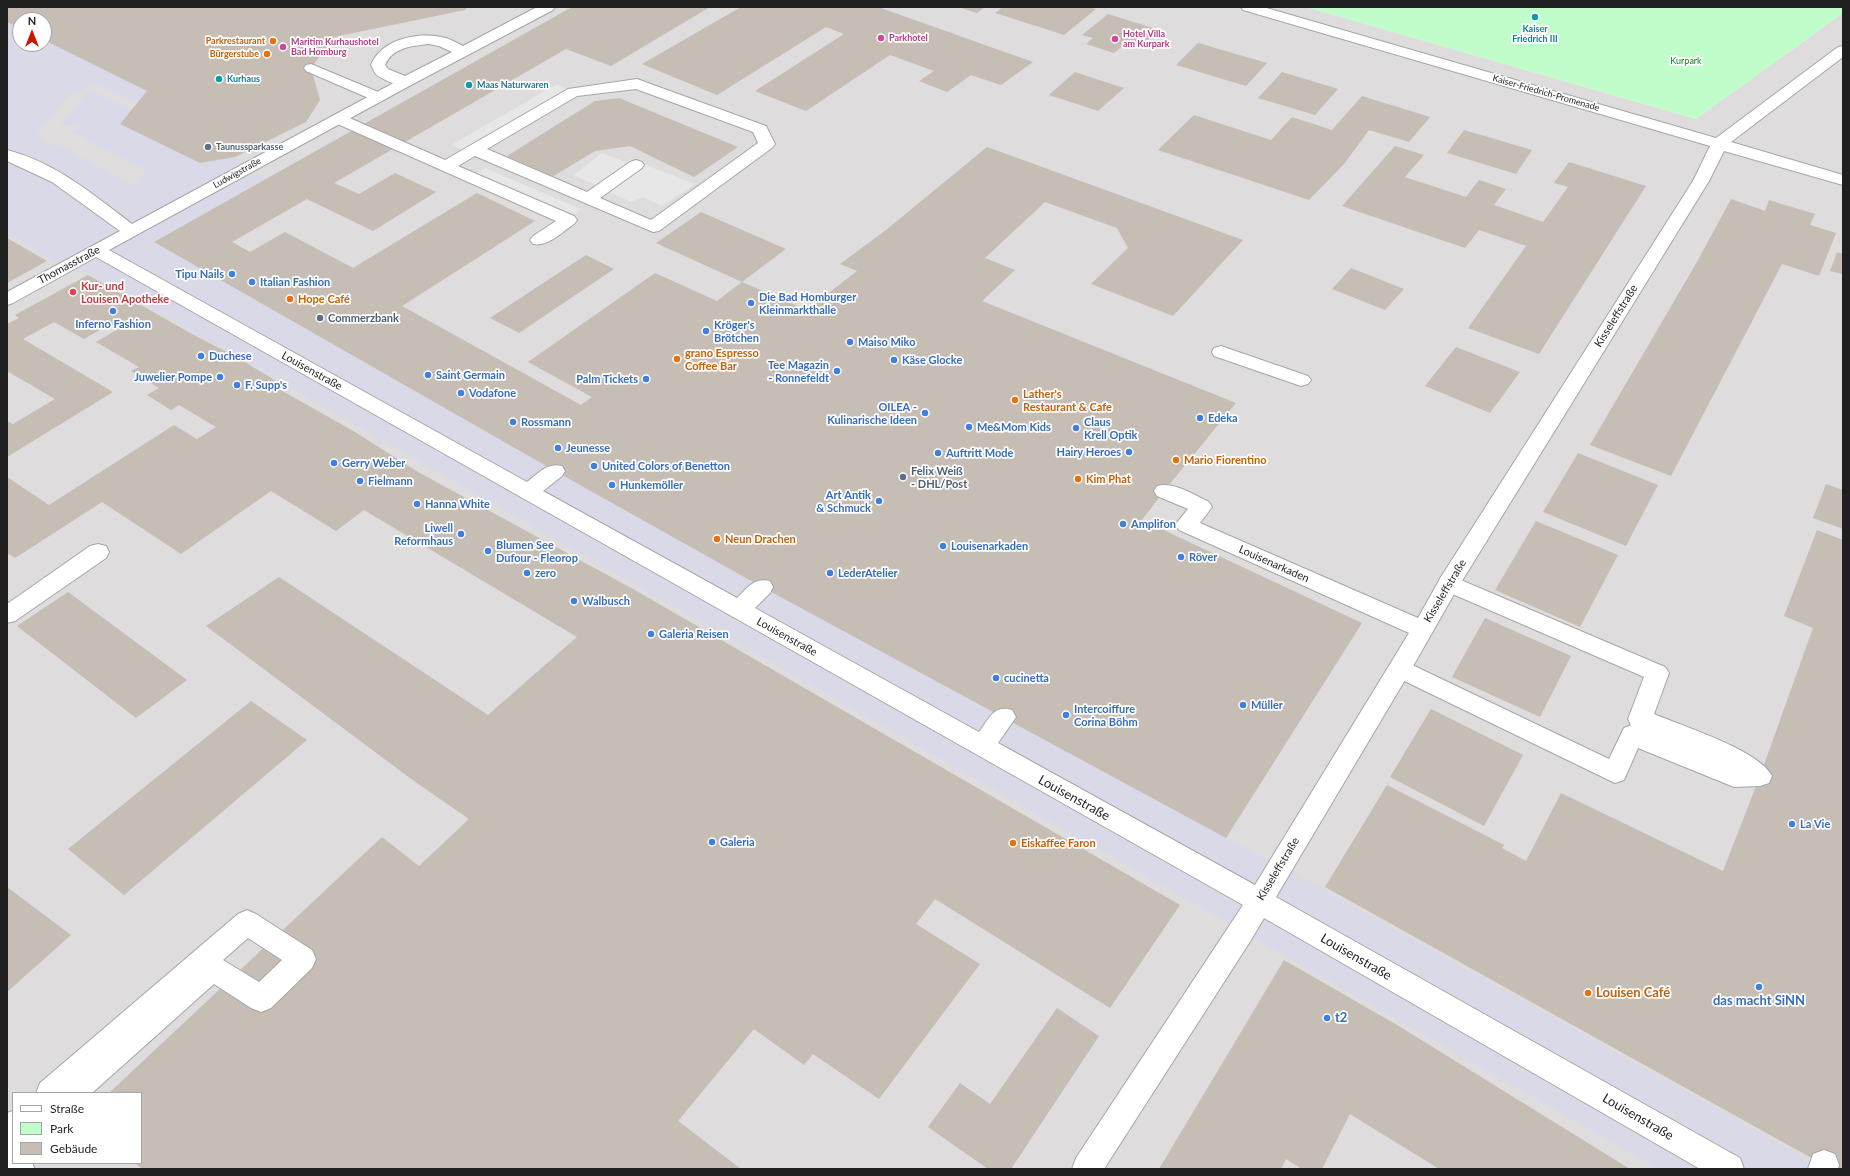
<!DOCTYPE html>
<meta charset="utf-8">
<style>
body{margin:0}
#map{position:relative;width:1850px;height:1176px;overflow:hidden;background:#f1eee5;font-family:Lato,sans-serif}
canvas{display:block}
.frame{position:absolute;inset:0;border:8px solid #1f1f1f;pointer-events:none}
.legend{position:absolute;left:12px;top:1092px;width:130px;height:72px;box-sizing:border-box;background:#fff;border:1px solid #a5a5a5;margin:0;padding:5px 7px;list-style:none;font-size:12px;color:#1f1f1f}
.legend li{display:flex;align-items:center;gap:8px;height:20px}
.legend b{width:20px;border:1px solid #a5a5a5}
.north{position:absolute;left:12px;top:12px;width:40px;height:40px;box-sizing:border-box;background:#fff;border:1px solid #a5a5a5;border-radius:50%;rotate:0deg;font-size:11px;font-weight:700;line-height:16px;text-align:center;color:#1f1f1f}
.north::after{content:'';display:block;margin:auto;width:14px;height:18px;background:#cf1500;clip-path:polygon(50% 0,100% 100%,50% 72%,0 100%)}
</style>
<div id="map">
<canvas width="1850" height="1176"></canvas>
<div class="frame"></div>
<ul class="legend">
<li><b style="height:5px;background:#fff"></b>Straße</li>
<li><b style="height:11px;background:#c0fdcb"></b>Park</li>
<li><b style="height:11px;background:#c6bdb4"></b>Gebäude</li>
</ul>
<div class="north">N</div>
</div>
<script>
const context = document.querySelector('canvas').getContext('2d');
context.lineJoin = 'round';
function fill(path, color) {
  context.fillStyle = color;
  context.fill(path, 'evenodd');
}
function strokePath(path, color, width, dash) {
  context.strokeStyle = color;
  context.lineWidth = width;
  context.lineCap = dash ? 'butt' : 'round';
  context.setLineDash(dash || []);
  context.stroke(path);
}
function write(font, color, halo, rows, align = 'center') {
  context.font = font + ' Lato,sans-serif';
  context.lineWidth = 3.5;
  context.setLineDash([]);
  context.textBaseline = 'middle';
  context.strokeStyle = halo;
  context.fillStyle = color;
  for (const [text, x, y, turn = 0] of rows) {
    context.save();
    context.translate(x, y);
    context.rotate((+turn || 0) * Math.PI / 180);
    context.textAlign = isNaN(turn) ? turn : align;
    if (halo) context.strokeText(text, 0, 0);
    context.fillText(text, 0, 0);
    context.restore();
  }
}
fill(new Path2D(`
 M7 7H1306L1696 119 1843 13V1169H7ZM20 20H44V44H20ZM13 1093H141V1163H13Z`), '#dedcdc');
fill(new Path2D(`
 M1306 7H1843V13L1696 119Z`), '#c0fdcb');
fill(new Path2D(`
 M557 84 573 92 469 153 451 145Z
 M602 153 626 162 630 159 695 184 662 206 643 197 631 202 574 175Z
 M485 168 581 209 568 220 472 177Z`), '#e7e7e7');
fill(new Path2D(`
 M7 22 20 28V44H44V40L147 91 137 103 96 84 68 96 38 132 37 136 49 144 55 143 136 187 146 169 91 142 79 134 70 132 76 130 81 125 60 127 89 90 132 110 121 124 200 163 235 157 247 168 266 179 153 242 762 587 1328 892 1825 1169H1659L91 274 64 267 7 233Z`), '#dad9e7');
fill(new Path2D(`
 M7 7H467L465 10 334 37 311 68 320 100 306 122 235 157 200 163 120 124 147 91 44 40V20H20V28L7 22Z
 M572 7H710L611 66 566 49 334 183 359 194 395 173 436 192 373 231 307 199 232 242 250 252 285 232 353 268 477 193 535 221 402 306 581 405 592 397 528 362 655 273 717 301 742 282 656 243 701 212 786 249 742 282 807 310 857 271 840 264 886 230 987 147 1243 240 1173 316 1091 284 1128 248 1117 228 1045 202 985 258 1015 270 982 301 1236 403 1164 491 1142 520 1362 623 1226 838 762 587 555 471 154 242Z
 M741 7H878L1033 62 1001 85 971 75 947 92 919 81 934 71 890 55 806 111 755 91 844 34 826 27 717 95 642 64Z
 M958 7H985L977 13Z
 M1003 7H1088L1096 9 1064 35 995 13Z
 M1108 14 1159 30 1139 47 1127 42 1114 53 1086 44 1093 38 1082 35Z
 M1198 43 1267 63 1246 86 1176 65Z
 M1075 72 1124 88 1098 111 1049 95Z
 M1282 72 1338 89 1315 115 1258 98Z
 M1362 96 1430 117 1409 142 1369 130 1344 164 1309 200 1158 150 1194 115 1271 140 1292 117 1332 130Z
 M619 98 738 147 694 177 630 146 595 151 552 177 507 156 595 101Z
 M1464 130 1532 150 1516 174 1447 153Z
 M1395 146 1424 155 1405 177 1466 197 1479 180 1506 189 1494 205 1543 222 1568 187 1554 183 1569 162 1646 186 1539 354 1468 328 1526 246 1479 230 1465 248 1342 206Z
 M1731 199 1765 211 1769 200 1815 214 1810 225 1836 233 1819 276 1782 264 1671 476 1590 445 1697 262Z
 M7 238 47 261 7 283Z
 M1837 252 1843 254V274L1830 271Z
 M586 255 614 269 519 333 490 318Z
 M1351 268 1404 289 1385 310 1332 289Z
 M88 275 192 334 238 358 281 384 277 388 355 432 418 472 633 589 1180 905 1110 1008 935 899 916 924 980 964 879 1099 813 1054 804 1065 754 1029 678 1121 741 1169H142L135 1163H141V1093H109L382 837 419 866 469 819 414 781 206 626 279 577 488 715 577 637 364 510 336 531 271 491 181 554 102 502 15 558 7 553V477L49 505 174 425 197 439 216 427 179 405 171 410 147 395 159 388 131 371 139 367 96 342 118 329 110 324 84 339 54 322 23 339 113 392 7 457V421L13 424 55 399 7 371V324L19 318 15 315Z
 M1456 347 1520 372 1490 413 1425 386Z
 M1578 453 1658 485 1626 546 1543 512Z
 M1826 484 1843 490V529L1813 518Z
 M1536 521 1618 555 1580 627 1495 590Z
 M1817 530 1843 540V1169H1831L1325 887 1387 785 1504 845 1502 848 1526 861 1561 793 1723 871 1760 776 1813 628 1784 616Z
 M68 592 187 680 136 718 17 626Z
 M1485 618 1571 656 1540 717 1452 677Z
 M251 701 307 740 124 895 68 849Z
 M1431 709 1523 755 1484 826 1390 777Z
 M7 887 71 935 7 992Z
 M1284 960 1397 1025 1630 1169H1439L1350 1114 1322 1169H1302L1286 1159 1281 1169H1159Z
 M1057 1008 1099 1036 1011 1169H988L928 1127 960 1083 990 1104Z`), '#c6bdb4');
const lane = new Path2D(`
 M537 7H555L553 10 411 85C402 88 386 81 378 76 374 73 373 68 371 65 382 38 420 31 446 38 452 40 457 43 463 46ZM429 44 439 46 452 52 405 76 388 69 385 65C393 47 412 46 429 44Z
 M311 64 383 94 386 97 383 100 378 102 373 100 306 71 304 68 306 65Z
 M637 79 766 126 775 144 773 147 659 231 653 232 475 156 458 166 574 216 577 220 574 224C562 232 548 247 533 244L530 240 533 236 556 221 333 122 331 119 333 116 339 114 345 116 445 160 568 89ZM636 89 753 132 758 143 651 220 600 198 642 168 644 165 642 162 636 160 630 162 587 192 487 149 577 96Z
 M1221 346 1308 376 1311 380 1308 384 1301 386 1214 356 1212 352 1214 348Z
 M98 544 106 546 109 552 106 558 15 621 7 623V604L90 546Z
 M1449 575 1665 667 1669 673 1654 714C1682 726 1759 750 1772 776L1769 783 1760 786 1734 787 1638 748 1624 780 1615 783 1392 675 1388 669 1392 663 1400 660 1408 663 1609 759 1624 728 1631 725 1628 719 1644 677 1441 589 1438 583 1441 577Z
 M247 910 256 914 312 950 316 959 312 968 271 1008 261 1012 251 1008 214 984 92 1093H36L40 1083 238 914ZM248 938 282 960 259 982 223 960Z
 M13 1111V1161L7 1164V1113Z`);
const street = new Path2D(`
 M1241 7H1263L1716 138 1838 47 1843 46V57L1731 142 1843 175V185L1724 151 1709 181 1457 589 1408 675 1276 897 1740 1158 1744 1169H1700L1264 918 1251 940 1104 1169H1072L1076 1158 1243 905 96 257 13 303 7 305V292L120 231 52 182 7 161V150C55 162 94 195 132 224L401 79 406 77 411 79 414 82 411 85 109 250 527 482C538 473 548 462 562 466L565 471 562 476 543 491 737 598C747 588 754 577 770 581L773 587 770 593 755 608 979 732C989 719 994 704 1012 710L1016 717 998 743 1255 885 1409 633 1179 530 1175 525 1188 509 1157 496 1154 491 1157 486C1173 481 1194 495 1209 502L1212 507 1200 523 1418 618 1441 577 1693 181 1710 146 1243 10Z
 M7 1143 13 1146V1163H32L35 1169H7Z
 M1824 1150 1835 1154 1839 1165 1838 1169H1808L1813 1154Z`);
strokePath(lane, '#a6a6a6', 2);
strokePath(street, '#a6a6a6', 2);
fill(lane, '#fff');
fill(street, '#fff');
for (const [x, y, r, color] of [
 [1535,17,4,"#0f9aa8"],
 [881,38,4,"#d1479c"],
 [1115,39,4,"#d1479c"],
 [273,41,4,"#e8710a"],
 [283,47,4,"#d1479c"],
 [267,54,4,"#e8710a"],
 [219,79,4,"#0f9aa8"],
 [469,85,4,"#0f9aa8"],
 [208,147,4,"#5c6f8a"],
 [232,274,4,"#3f7fe0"],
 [252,282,4,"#3f7fe0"],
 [73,292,4,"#e0444e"],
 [290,299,4,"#e8710a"],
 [751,303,4,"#3f7fe0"],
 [113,311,4,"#3f7fe0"],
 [320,318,4,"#5c6f8a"],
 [706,331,4,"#3f7fe0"],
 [850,342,4,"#3f7fe0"],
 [201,356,4,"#3f7fe0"],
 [677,359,4,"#e8710a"],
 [894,360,4,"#3f7fe0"],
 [837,371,4,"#3f7fe0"],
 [428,375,4,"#3f7fe0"],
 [220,377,4,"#3f7fe0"],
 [646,379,4,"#3f7fe0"],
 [237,385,4,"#3f7fe0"],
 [461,393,4,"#3f7fe0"],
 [1015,400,4,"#e8710a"],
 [925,413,4,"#3f7fe0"],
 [1200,418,4,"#3f7fe0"],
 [513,422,4,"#3f7fe0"],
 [969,427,4,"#3f7fe0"],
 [1076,428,4,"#3f7fe0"],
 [558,448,4,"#3f7fe0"],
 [1129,452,4,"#3f7fe0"],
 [938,453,4,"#3f7fe0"],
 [1176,460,4,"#e8710a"],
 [334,463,4,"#3f7fe0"],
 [594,466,4,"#3f7fe0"],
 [903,477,4,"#5c6f8a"],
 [1078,479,4,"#e8710a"],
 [360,481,4,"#3f7fe0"],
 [612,485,4,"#3f7fe0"],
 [879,501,4,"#3f7fe0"],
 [417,504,4,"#3f7fe0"],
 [1123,524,4,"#3f7fe0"],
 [461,534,4,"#3f7fe0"],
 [717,539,4,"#e8710a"],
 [943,546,4,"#3f7fe0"],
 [488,551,4,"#3f7fe0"],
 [1181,557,4,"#3f7fe0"],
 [527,573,4,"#3f7fe0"],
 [830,573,4,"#3f7fe0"],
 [574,601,4,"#3f7fe0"],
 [651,634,4,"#3f7fe0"],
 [996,678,4,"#3f7fe0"],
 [1243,705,4,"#3f7fe0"],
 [1066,715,4,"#3f7fe0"],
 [1792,824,4,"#3f7fe0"],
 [712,842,4,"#3f7fe0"],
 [1013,843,4,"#e8710a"],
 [1759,987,4,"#3f7fe0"],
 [1588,993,4,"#e8710a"],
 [1327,1018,4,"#3f7fe0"]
]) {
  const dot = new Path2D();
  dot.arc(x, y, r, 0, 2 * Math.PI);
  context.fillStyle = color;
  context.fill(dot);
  strokePath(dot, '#fff', 1.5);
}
write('bold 9px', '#0d838f', '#fff', [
 ["Kaiser",1535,29,"center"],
 ["Friedrich III",1535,39,"center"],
 ["Kurhaus",227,79],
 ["Maas Naturwaren",477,85]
], 'left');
write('bold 9px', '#b23c85', '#fff', [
 ["Hotel Villa",1123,34],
 ["am Kurpark",1123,44],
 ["Parkhotel",889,38],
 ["Maritim Kurhaushotel",291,42],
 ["Bad Homburg",291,52]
], 'left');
write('bold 9px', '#c56008', '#fff', [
 ["Parkrestaurant",265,41],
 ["Bürgerstube",259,54]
], 'right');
write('9px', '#04871c', '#fff', [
 ["Kurpark",1686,61]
]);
write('9px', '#1f1f1f', '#fff', [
 ["Kaiser-Friedrich-Promenade",1546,93,16],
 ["Ludwigstraße",237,173,-29]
]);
write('bold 9px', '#4e5e75', '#fff', [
 ["Taunussparkasse",216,147]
], 'left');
write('11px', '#1f1f1f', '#fff', [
 ["Thomasstraße",69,265,-28],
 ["Kisseleffstraße",1616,316,-58],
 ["Louisenstraße",312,371,29],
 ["Louisenarkaden",1274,564,24],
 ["Kisseleffstraße",1445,591,-59],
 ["Louisenstraße",787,637,29],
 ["Kisseleffstraße",1278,869,-59]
]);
write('bold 11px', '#366cbe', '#fff', [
 ["Tipu Nails",224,274,"right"],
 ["Italian Fashion",260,282],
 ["Die Bad Homburger",759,297],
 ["Kleinmarkthalle",759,310],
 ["Inferno Fashion",113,324,"center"],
 ["Kröger's",714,325],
 ["Brötchen",714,338],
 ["Maiso Miko",858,342],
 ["Duchese",209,356],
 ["Käse Glocke",902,360],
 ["Tee Magazin",829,365,"right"],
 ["- Ronnefeldt",829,378,"right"],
 ["Saint Germain",436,375],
 ["Juwelier Pompe",212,377,"right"],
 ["Palm Tickets",638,379,"right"],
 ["F. Supp's",245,385],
 ["Vodafone",469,393],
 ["OILEA -",917,407,"right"],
 ["Kulinarische Ideen",917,420,"right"],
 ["Edeka",1208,418],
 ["Rossmann",521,422],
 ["Claus",1084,422],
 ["Krell Optik",1084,435],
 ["Me&Mom Kids",977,427],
 ["Jeunesse",566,448],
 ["Hairy Heroes",1121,452,"right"],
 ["Auftritt Mode",946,453],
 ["Gerry Weber",342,463],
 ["United Colors of Benetton",602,466],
 ["Fielmann",368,481],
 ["Hunkemöller",620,485],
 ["Art Antik",871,495,"right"],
 ["& Schmuck",871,508,"right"],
 ["Hanna White",425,504],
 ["Amplifon",1131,524],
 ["Liwell",453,528,"right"],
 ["Reformhaus",453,541,"right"],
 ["Blumen See",496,545],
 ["Dufour - Fleorop",496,558],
 ["Louisenarkaden",951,546],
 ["Röver",1189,557],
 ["zero",535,573],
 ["LederAtelier",838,573],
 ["Walbusch",582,601],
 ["Galeria Reisen",659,634],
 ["cucinetta",1004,678],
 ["Müller",1251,705],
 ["Intercoiffure",1074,709],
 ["Corina Böhm",1074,722],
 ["La Vie",1800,824],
 ["Galeria",720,842]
], 'left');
write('bold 11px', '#be3a42', '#fff', [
 ["Kur- und",81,286],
 ["Louisen Apotheke",81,299]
], 'left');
write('bold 11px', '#c56008', '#fff', [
 ["Hope Café",298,299],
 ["grano Espresso",685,353],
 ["Coffee Bar",685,366],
 ["Lather's",1023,394],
 ["Restaurant & Cafe",1023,407],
 ["Mario Fiorentino",1184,460],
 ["Kim Phat",1086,479],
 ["Neun Drachen",725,539],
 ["Eiskaffee Faron",1021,843]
], 'left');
write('bold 11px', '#4e5e75', '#fff', [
 ["Commerzbank",328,318],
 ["Felix Weiß",911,471],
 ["- DHL/Post",911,484]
], 'left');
write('13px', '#1f1f1f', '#fff', [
 ["Louisenstraße",1074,798,29],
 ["Louisenstraße",1356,957,30],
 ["Louisenstraße",1638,1117,30]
]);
write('bold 13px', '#c56008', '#fff', [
 ["Louisen Café",1596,993]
], 'left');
write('bold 13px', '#366cbe', '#fff', [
 ["das macht SiNN",1759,1001],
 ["t2",1335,1018,"left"]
]);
</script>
